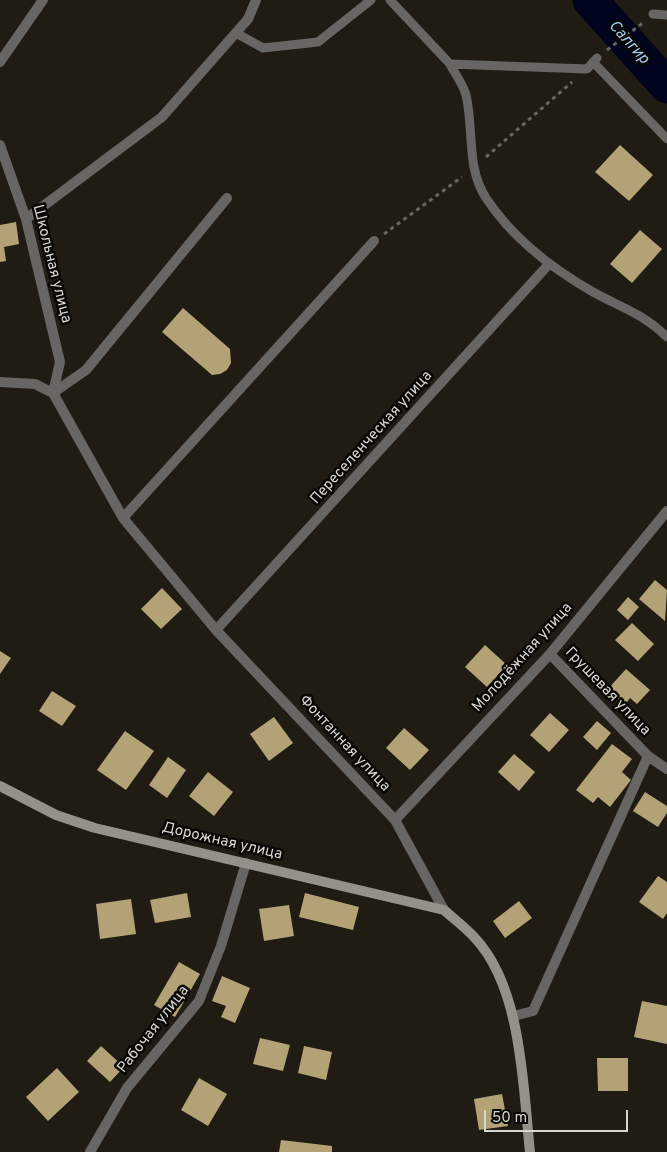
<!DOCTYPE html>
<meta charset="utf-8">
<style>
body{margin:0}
#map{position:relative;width:667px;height:1152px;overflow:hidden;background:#201c14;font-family:Overpass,sans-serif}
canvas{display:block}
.scale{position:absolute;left:484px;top:1110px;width:144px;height:22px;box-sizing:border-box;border:2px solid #d8d6d0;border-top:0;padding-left:6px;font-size:15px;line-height:18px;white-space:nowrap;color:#d8d6d0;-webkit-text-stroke:4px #080704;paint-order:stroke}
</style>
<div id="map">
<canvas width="667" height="1152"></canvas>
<div class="scale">50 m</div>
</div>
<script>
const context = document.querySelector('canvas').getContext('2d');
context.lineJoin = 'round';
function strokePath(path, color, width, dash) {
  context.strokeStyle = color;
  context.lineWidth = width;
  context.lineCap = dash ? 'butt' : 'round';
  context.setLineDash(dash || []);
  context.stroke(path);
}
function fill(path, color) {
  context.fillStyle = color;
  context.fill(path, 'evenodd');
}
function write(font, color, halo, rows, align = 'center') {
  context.font = font + ' Overpass,sans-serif';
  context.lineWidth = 5;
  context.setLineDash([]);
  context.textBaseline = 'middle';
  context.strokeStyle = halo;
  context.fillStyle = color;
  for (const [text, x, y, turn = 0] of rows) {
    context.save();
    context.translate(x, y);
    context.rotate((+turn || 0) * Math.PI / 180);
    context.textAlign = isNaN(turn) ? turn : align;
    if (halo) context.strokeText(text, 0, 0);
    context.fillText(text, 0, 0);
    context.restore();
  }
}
strokePath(new Path2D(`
 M590 0 667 86`), '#00051d', 35);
fill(new Path2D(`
 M620 145 653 175 629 201 595 172Z
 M16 222 19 244 4 247 6 261 0 262V225Z
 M640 230 662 249 632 283 610 264Z
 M183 308 230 349 231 363 227 370 220 374 212 375 162 332Z
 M655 580 667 590 665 621 639 599Z
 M162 588 182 609 161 629 141 609Z
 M628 597 639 607 628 620 617 610Z
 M632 623 654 644 638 661 615 640Z
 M485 645 507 665 487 687 465 667Z
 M0 651 11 658 0 674Z
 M626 669 650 690 637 704 630 698 625 705 607 690Z
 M52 691 76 706 62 726 39 711Z
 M550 713 569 730 549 752 530 735Z
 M274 717 293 743 269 761 250 734Z
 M597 721 611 733 597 750 583 737Z
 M404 728 429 750 410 770 386 748Z
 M125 731 154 751 126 790 97 770Z
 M612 744 632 759 622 772 631 780 610 807 598 797 593 803 576 790Z
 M514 754 535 772 519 791 498 772Z
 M168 757 186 770 167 798 149 785Z
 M208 772 233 792 214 816 189 796Z
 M645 792 667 806V813L658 827 633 811Z
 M658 876 667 882V913L663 919 639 902Z
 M187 893 191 917 155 923 150 900Z
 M305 893 359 907 353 930 299 917Z
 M131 899 136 934 100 939 96 904Z
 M519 901 532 918 505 938 493 921Z
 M289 905 294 936 264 941 259 909Z
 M179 962 200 974 175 1017 154 1005Z
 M222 976 250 988 235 1023 221 1017 226 1006 212 1001Z
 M642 1001 667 1006V1044L634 1037Z
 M260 1038 290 1045 283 1071 253 1064Z
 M101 1046 124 1067 110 1082 87 1061Z
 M304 1046 332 1052 326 1080 298 1073Z
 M597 1058H628V1091H598Z
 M57 1068 79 1092 48 1121 26 1097Z
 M199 1078 227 1094 208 1126 181 1110Z
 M502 1094 508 1126 479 1130 474 1099Z
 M281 1140 332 1146V1152H279Z`), '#b4a277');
strokePath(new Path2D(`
 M607 50 644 22
 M486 157 572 82
 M384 234 462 177`), '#6a665f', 3, [4, 4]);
strokePath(new Path2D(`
 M390 0 450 64 587 69 597 58
 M653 14 667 15
 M236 33 263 48 318 42 371 0
 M593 62 667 139
 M450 64C455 74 463 84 466 95 474 128 466 168 486 198 513 239 551 268 593 292 622 308 642 313 667 337`), '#686662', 9);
strokePath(new Path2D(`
 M0 62 43 0
 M0 145 26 219 60 362 53 393
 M26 219 162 117 248 19 256 0
 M0 382 35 384 53 393
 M53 393 123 518 216 630 395 820 444 910
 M53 393 86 370 227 198
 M123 518 374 241
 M216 630 549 264
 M550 654 648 756 667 769
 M395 820 550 654 667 511
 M514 1016 533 1011 648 756
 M90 1152 127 1088 199 1001 221 946 246 863`), '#686662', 10);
strokePath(new Path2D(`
 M0 786 56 815 95 828 444 910C454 919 466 928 475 938 522 988 523 1087 530 1152`), '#94918a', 10);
write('15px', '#d8d6d0', '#080704', [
 ["Школьная улица",51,264,76],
 ["Переселенческая улица",372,438,-48],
 ["Молодёжная улица",523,658,-48],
 ["Грушевая улица",607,692,46],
 ["Фонтанная улица",344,744,47],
 ["Дорожная улица",222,842,13],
 ["Рабочая улица",154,1030,-52]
]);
write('italic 16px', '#a5cdf7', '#080704', [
 ["Салгир",628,43,48]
]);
</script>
